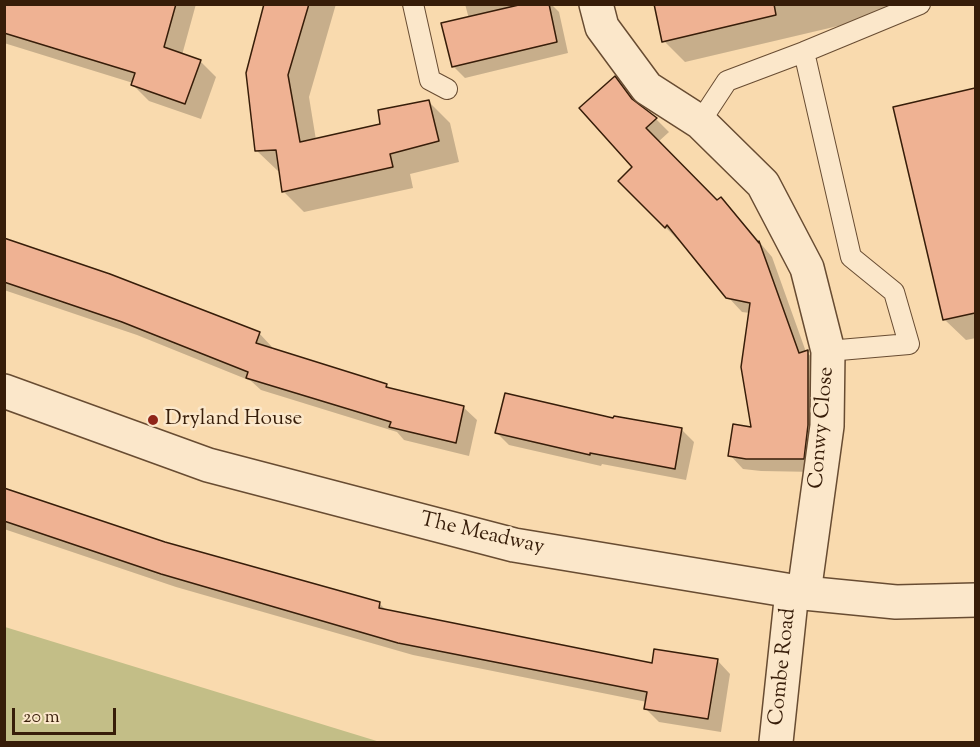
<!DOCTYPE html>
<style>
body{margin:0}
#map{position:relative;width:980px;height:747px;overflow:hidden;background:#f9daae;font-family:"Sorts Mill Goudy",serif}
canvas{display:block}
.frame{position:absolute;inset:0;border:6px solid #371d09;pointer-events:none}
.scale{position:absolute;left:12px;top:708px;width:104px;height:27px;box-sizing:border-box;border:3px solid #371d09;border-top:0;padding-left:8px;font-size:18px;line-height:21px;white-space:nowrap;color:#371d09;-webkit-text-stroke:4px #fbe7ca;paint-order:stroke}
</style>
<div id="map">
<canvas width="980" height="747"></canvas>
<div class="frame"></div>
<div class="scale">20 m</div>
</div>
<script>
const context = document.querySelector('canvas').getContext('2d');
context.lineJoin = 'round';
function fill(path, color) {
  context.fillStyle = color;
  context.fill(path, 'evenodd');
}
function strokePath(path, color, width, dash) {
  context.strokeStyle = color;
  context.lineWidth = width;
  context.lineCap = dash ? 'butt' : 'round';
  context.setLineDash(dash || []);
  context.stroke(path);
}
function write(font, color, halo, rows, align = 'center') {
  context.font = font + ' "Sorts Mill Goudy",serif';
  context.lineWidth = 5;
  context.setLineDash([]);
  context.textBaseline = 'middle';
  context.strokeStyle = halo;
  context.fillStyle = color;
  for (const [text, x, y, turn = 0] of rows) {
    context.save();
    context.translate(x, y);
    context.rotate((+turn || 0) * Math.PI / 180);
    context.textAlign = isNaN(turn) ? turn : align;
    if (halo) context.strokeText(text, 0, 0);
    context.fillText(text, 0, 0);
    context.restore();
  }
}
fill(new Path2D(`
 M4 627H5L380 742H5Z`), '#c3be87');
fill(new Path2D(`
 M4 4H196L182 55 200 61 216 77 201 119 149 101 133 85V83L4 43Z
 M266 4H336L309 97 316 140 382 125 429 102 450 123 459 162 410 174 413 188 304 212 284 192 280 171H278L257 151Z
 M465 4H551L559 12 568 53 465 78 453 66 469 19Z
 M655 4H905L906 10 685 62 664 41Z
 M615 78 639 106 656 119 669 132 658 142 717 202 721 199 734 212 772 257 806 352 821 365 817 472 761 471 743 469 730 455 753 428 750 313 742 312 728 297 681 239 679 241 620 181 634 167Z
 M976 89V338L966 340 945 320 895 108Z
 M4 240 259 333 272 347 271 350 386 385 392 390 463 407 477 420 469 456 404 440 397 432 261 390 251 381 137 335 4 290Z
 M614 419 682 430 694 442 686 480 602 464 601 466 509 445 497 433Z
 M4 489 165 543 380 604 387 611 653 664 717 660 730 674 721 732 659 722 646 709 647 702 413 655 176 587 4 529Z`), '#0003');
const building = new Path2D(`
 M4 4H176L164 47 201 60 185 104 131 85 135 73 4 33Z
 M264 4H309L288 75 300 142 380 124 378 110 429 100 439 141 390 154 393 167 282 192 276 150 255 151 246 73Z
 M523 4H549L557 42 452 67 441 23Z
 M654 4H774L776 15 662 42Z
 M615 76 632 99 657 118 646 128 717 200 721 197 759 243V241L799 353 808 350V425L804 459H746L728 456 733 424 751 427 741 367 750 303 726 298 667 225 665 228 618 181 632 167 579 108Z
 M975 88V313L943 320 893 107Z
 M4 238 110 274 260 332 256 343 387 384 386 387 464 406 456 443 389 427 391 422 246 378 248 372 122 322 4 282Z
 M505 393 613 418 614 416 682 428 675 469 590 453V455L495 433Z
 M4 488 165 542 380 602 379 608 652 663 654 649 718 659 708 719 644 709 647 692 398 643 161 574 4 521Z`);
fill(building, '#efb293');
strokePath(building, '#371d09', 1.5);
const service = new Path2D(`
 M413 4 430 80 447 89
 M804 52 851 257 894 292 909 344 828 351
 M700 122 727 81 804 52 920 4`);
const minor = new Path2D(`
 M596 4 602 27 647 88 700 122 763 184 807 268 828 351 827 426 804 593
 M776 742 792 591`);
const tertiary = new Path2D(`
 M4 391 208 465 514 545 804 593 896 602 976 600`);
strokePath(service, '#684c32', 22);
strokePath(minor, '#684c32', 36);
strokePath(tertiary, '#684c32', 36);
strokePath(service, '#fbe7ca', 20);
strokePath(minor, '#fbe7ca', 33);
strokePath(tertiary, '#fbe7ca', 33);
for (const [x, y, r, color] of [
 [153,420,6,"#8f2418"]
]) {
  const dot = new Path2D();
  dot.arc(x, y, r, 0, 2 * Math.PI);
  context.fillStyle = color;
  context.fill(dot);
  strokePath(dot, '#fbe7ca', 2);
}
write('21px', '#371d09', '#fbe7ca', [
 ["Dryland House",165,420]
], 'left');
write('21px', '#371d09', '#fbe7ca', [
 ["Conwy Close",823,428,-85],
 ["The Meadway",482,535,13],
 ["Combe Road",784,667,-84]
]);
</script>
